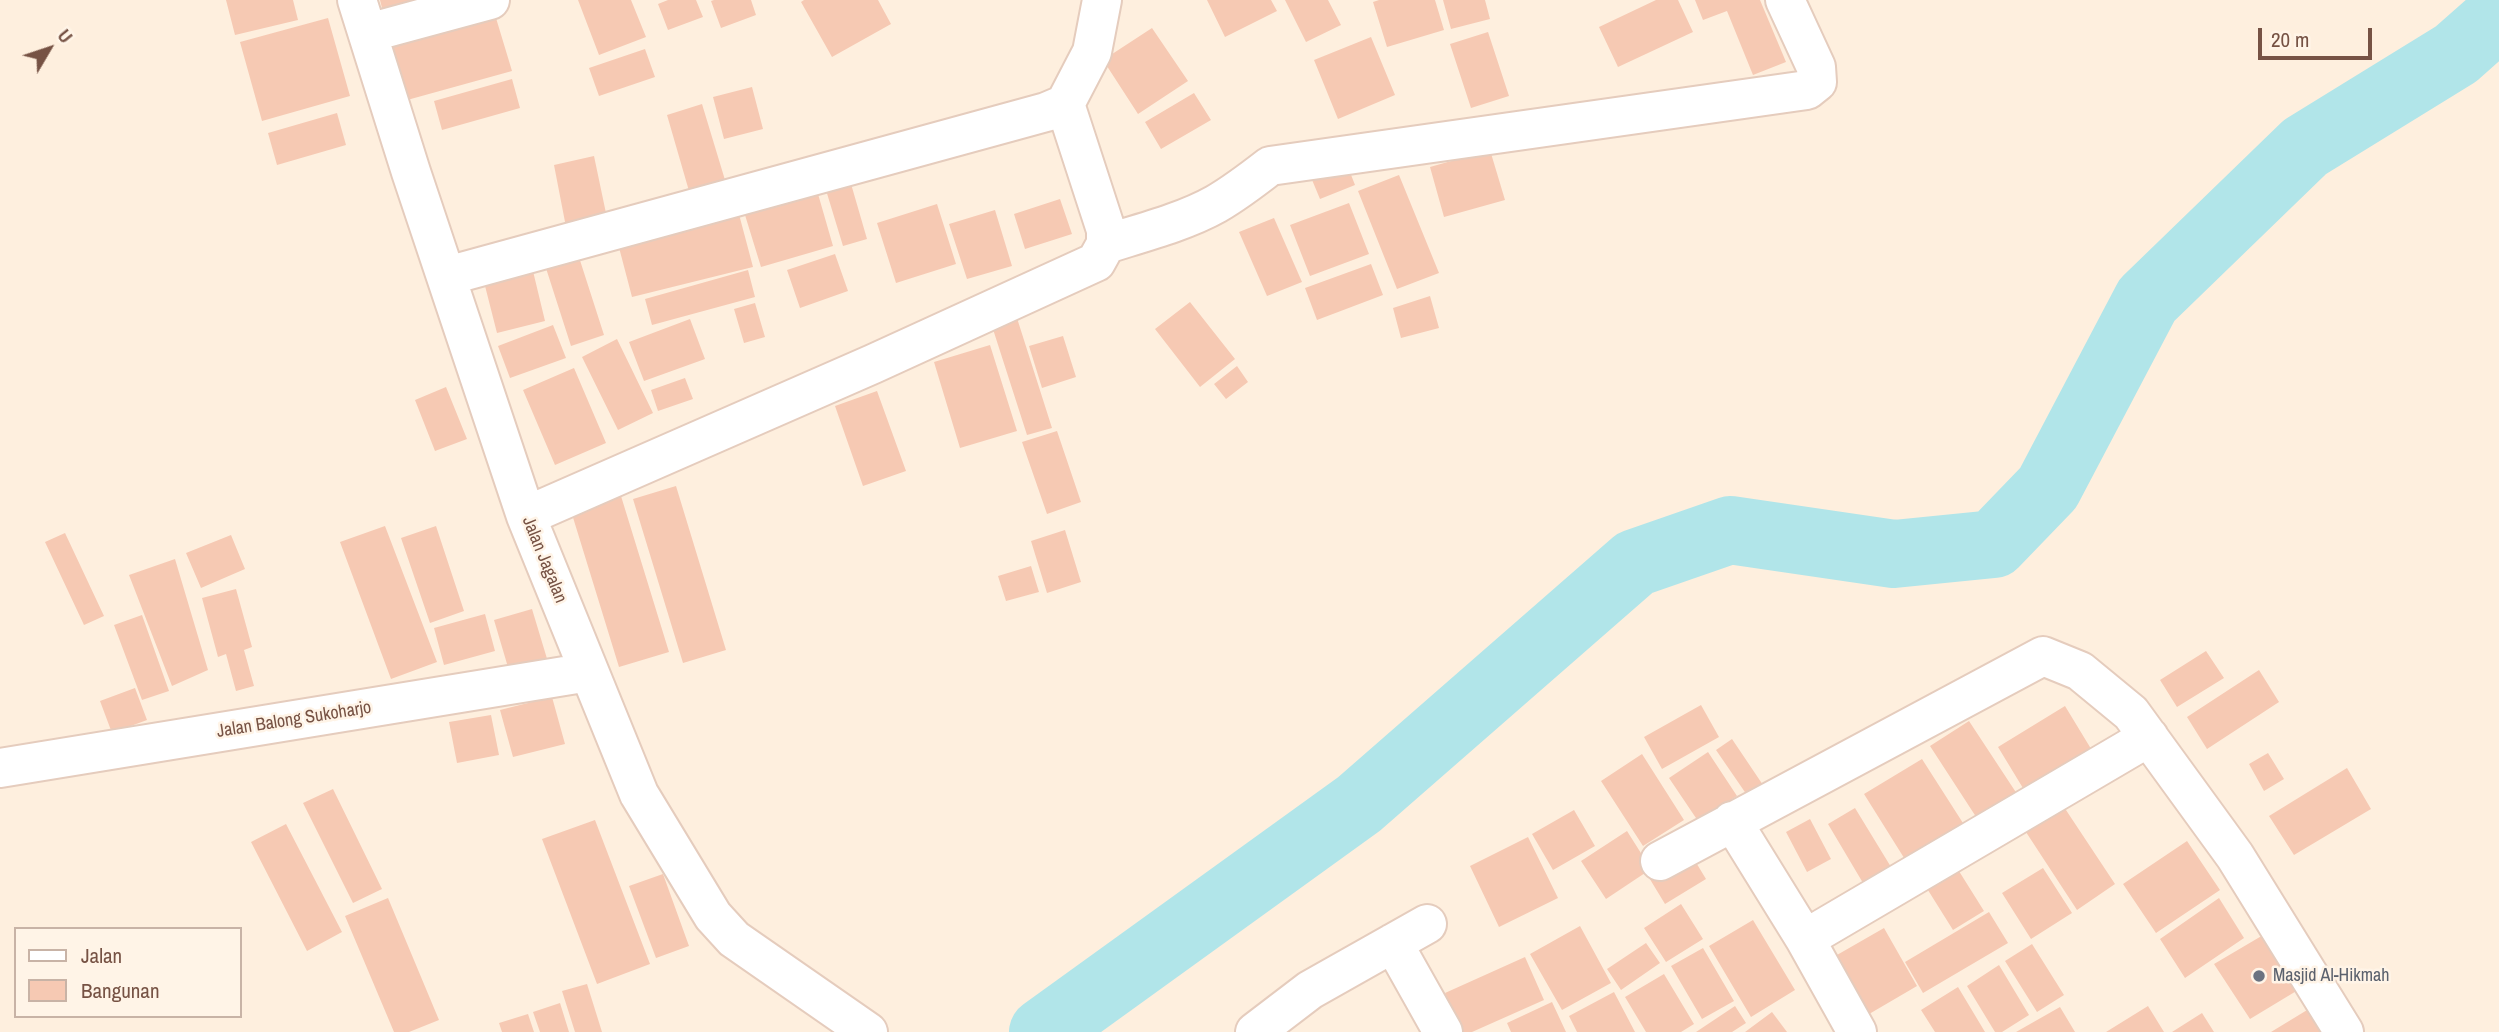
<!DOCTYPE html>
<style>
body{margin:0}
#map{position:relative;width:2499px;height:1032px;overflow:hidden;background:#feefde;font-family:"Archivo Narrow",sans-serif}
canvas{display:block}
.legend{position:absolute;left:14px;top:927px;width:228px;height:91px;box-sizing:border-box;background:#fff4e7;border:2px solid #c8b3a6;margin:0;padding:9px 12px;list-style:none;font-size:21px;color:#765244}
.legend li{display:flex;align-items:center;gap:14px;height:35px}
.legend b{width:35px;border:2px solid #c8b3a6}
.north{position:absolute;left:14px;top:14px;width:70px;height:70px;-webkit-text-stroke:5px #fff4e7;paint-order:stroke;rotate:51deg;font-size:19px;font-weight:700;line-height:28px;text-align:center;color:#765244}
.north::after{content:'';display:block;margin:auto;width:24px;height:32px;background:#765244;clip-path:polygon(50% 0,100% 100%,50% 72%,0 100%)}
.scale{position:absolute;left:2258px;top:28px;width:114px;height:32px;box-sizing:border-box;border:4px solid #765244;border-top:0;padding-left:9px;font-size:21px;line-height:24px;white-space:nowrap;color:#765244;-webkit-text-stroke:5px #fff4e7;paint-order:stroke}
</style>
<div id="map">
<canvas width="2499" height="1032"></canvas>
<ul class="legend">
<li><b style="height:9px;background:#fff"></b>Jalan</li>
<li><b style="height:19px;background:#f6c9b3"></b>Bangunan</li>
</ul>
<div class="north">U</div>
<div class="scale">20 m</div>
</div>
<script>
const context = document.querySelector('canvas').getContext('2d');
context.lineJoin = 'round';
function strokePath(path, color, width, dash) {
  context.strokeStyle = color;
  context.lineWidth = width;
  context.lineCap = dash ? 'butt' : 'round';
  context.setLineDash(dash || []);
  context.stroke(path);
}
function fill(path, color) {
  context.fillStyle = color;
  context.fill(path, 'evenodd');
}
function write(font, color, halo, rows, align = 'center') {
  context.font = font + ' "Archivo Narrow",sans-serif';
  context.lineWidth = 5;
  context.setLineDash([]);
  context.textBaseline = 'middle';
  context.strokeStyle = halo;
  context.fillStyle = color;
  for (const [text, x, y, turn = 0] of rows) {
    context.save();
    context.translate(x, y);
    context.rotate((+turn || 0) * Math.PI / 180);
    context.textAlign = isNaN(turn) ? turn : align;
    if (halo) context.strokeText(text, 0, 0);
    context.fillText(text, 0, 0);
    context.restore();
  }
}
strokePath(new Path2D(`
 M1043 1032 1359 804 1635 563 1730 530 1894 554 1994 544 2048 488 2147 300 2305 147 2456 54 2499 16`), '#b1e5e9', 68);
fill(new Path2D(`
 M226 0H293L298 20 235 35Z
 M380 0H456L385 20Z
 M578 0H631L646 37 599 55Z
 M668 0H696L703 17 668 30 658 4Z
 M714 0H751L756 15 721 28 711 1Z
 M804 0H878L891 24 832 57 801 2Z
 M1207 0H1271L1277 11 1225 37Z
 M1285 0H1328L1341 25 1306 42Z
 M1379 0H1435L1444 30 1387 47 1373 2Z
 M1443 0H1485L1490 19 1451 29Z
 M1656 0H1678L1693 32 1618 67 1599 27Z
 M1695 0H1760L1786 62 1753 75 1727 11 1703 20Z
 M328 18 350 96 262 121 240 42Z
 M496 18 512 71 400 102 385 49Z
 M1152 28 1188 81 1138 114 1103 60Z
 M1488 32 1509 96 1471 108 1450 44Z
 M1371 37 1395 95 1338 119 1314 60Z
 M645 49 655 77 599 96 589 68Z
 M512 79 520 108 442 130 434 101Z
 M752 87 763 129 724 139 713 97Z
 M1194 93 1211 120 1161 149 1145 122Z
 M702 104 725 180 689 191 667 115Z
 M337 113 346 145 277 165 268 133Z
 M1490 150 1505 200 1444 217 1430 167Z
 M594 156 607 218 566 227 554 165Z
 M1346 162 1355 185 1320 199 1310 175Z
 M847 170 867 239 843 246 822 177Z
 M1399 175 1439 273 1397 289 1358 191Z
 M814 180 833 246 761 267 741 202Z
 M1060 199 1072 234 1025 249 1014 214Z
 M736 203 753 267 632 297 616 236Z
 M1349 203 1369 254 1310 276 1290 225Z
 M937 204 956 264 896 283 877 223Z
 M995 210 1012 266 967 279 949 224Z
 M1274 218 1302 282 1267 296 1239 232Z
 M577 251 604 335 571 346 544 262Z
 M835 254 848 291 800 308 787 270Z
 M1371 264 1383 295 1317 320 1305 288Z
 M532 267 545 321 497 333 483 278Z
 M748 270 755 297 652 325 645 299Z
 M1430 296 1439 328 1401 338 1393 308Z
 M1190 302 1235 359 1200 387 1155 329Z
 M755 303 765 337 744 343 734 309Z
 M1016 315 1052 428 1027 435 991 323Z
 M690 319 705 359 644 381 629 342Z
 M553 325 566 358 510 378 498 346Z
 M1063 336 1076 377 1042 388 1029 346Z
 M617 339 653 413 618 430 582 357Z
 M990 345 1017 431 960 448 934 362Z
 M1237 366 1248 382 1226 399 1214 384Z
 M574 368 606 443 555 465 523 390Z
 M685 378 693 399 658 411 651 390Z
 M446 387 467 439 435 451 415 400Z
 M877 391 906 471 863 486 835 406Z
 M1057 431 1081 502 1047 514 1022 442Z
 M676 486 726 650 683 663 633 499Z
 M621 496 669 652 619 667 571 511Z
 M385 526 437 662 391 679 340 542Z
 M436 526 464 611 430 623 401 538Z
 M1065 530 1081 582 1047 593 1031 541Z
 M65 533 104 616 84 625 45 542Z
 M231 535 245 569 201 588 186 553Z
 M175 559 208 670 172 686 129 575Z
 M1031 566 1039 592 1006 601 998 576Z
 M236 589 252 647 244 650 254 686 236 691 226 654 218 657 202 598Z
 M532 609 548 662 510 674 494 620Z
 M485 614 495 651 444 665 434 628Z
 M142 615 169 691 142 700 114 625Z
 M2206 651 2224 678 2177 707 2160 680Z
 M2259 670 2279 702 2207 749 2187 717Z
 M135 688 147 720 112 733 100 701Z
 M552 697 565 744 513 757 500 710Z
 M1701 705 1719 737 1662 769 1644 737Z
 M2065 706 2096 757 2029 798 1998 747Z
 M491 715 499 755 457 763 449 722Z
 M1969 721 2021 800 1982 826 1930 746Z
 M1732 739 1765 788 1749 798 1716 750Z
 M1708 752 1737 796 1698 821 1669 778Z
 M2268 753 2284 779 2264 791 2249 764Z
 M1642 754 1684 820 1643 846 1601 781Z
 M1922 759 1970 834 1911 869 1864 794Z
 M2347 768 2371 809 2294 855 2269 816Z
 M333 789 382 889 353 903 303 803Z
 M2060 801 2115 884 2077 910 2022 826Z
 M1855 808 1891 867 1863 883 1828 824Z
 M1574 810 1595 846 1553 870 1532 834Z
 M1810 819 1831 859 1807 872 1786 832Z
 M595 820 650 964 597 984 542 839Z
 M286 824 342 932 307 951 251 842Z
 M1627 831 1651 869 1606 899 1581 861Z
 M1528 837 1558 898 1499 927 1470 866Z
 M2187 841 2220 890 2156 933 2123 884Z
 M1689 851 1706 879 1665 904 1648 876Z
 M1952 860 1984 911 1953 930 1921 879Z
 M2043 868 2072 913 2031 939 2002 893Z
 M663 874 689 946 656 958 629 886Z
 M388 898 439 1020 409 1032H394L345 916Z
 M2219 898 2244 938 2185 978 2160 939Z
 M1681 904 1703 939 1666 962 1644 928Z
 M1989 912 2008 943 1923 993 1905 962Z
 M1753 920 1795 990 1751 1017 1709 946Z
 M1580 926 1611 983 1562 1010 1530 954Z
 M1884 928 1917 986 1864 1017 1830 959Z
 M2270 931 2303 987 2250 1019 2214 964Z
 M1646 943 1660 963 1621 990 1607 969Z
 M2032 944 2064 995 2037 1012 2005 961Z
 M1703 948 1734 1001 1702 1019 1671 966Z
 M1525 957 1544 1000 1472 1032H1462L1445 993Z
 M1999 965 2029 1015 2002 1032H1995L1967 986Z
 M1664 974 1694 1024 1681 1032H1646L1625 997Z
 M587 984 602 1032H575L562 991Z
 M1958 987 1985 1032H1935L1921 1010Z
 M1614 992 1635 1032H1577L1569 1016Z
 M1552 1002 1566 1032H1511L1507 1023Z
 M560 1003 569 1032H540L533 1012Z
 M2317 1004 2334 1032H2271Z
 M1735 1006 1746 1023 1732 1032H1696Z
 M2148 1006 2164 1032H2106Z
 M2060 1007 2075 1032H2016Z
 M1772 1012 1787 1032H1745Z
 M2202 1013 2214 1032H2172Z
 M528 1014 534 1032H502L499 1023Z`), '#f6c9b3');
const minor = new Path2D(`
 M357 0 411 172 526 516 639 794 713 916 734 939 868 1032
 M368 33 490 0
 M1106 244C1141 233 1184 222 1216 204 1235 193 1252 180 1270 166L1807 90 1817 82 1816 67 1785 0
 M447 276 1046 112 1065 104
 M526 516 873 364 1096 262 1106 244V230L1065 104 1092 52 1102 0
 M0 768 589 672
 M1732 821 1805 939 1857 1032
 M1660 861 2043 656 2080 671 2131 713 2235 856 2344 1032
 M1805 939 2149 737
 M1393 943 1443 1032
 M1255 1032 1310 990 1427 924`);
strokePath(minor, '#e5ccbd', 42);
strokePath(minor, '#fff', 38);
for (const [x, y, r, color] of [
 [2259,976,7,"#6b7280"]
]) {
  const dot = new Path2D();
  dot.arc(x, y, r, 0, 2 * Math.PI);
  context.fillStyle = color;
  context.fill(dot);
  strokePath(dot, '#fff4e7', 2.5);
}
write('18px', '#765244', '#fff4e7', [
 ["Jalan Jagalan",544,560,68],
 ["Jalan Balong Sukoharjo",294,720,-9]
]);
write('18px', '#5b616d', '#fff4e7', [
 ["Masjid Al-Hikmah",2273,976]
], 'left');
</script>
